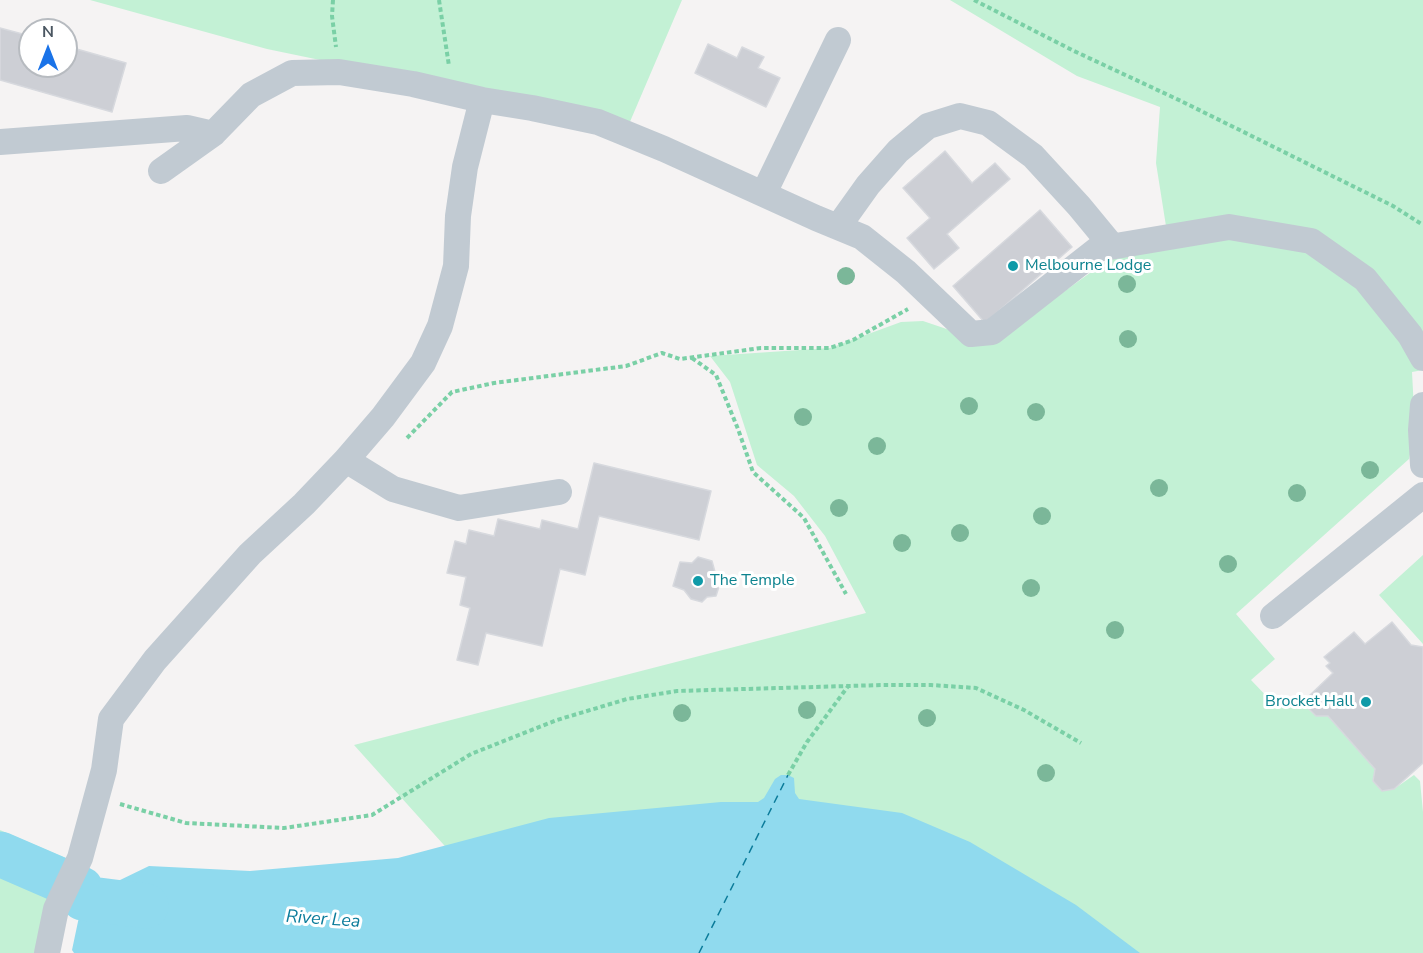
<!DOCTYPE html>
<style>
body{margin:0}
#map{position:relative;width:1423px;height:953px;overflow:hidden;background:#f5f3f3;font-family:"Nunito Sans",sans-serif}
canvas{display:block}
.north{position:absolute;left:18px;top:18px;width:60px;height:60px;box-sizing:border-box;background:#fff;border:2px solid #b7bbc0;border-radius:50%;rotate:0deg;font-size:16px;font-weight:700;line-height:24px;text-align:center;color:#4a5661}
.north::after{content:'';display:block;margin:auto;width:21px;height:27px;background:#1a73e8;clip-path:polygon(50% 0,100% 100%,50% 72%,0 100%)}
</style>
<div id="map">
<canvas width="1423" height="953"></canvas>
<div class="north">N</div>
</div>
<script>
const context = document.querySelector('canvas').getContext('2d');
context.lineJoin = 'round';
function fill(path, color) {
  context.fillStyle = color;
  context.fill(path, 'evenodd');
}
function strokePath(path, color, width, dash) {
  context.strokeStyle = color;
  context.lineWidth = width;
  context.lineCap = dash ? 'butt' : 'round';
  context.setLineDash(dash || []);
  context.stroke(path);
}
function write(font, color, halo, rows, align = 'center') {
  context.font = font + ' "Nunito Sans",sans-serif';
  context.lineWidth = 6;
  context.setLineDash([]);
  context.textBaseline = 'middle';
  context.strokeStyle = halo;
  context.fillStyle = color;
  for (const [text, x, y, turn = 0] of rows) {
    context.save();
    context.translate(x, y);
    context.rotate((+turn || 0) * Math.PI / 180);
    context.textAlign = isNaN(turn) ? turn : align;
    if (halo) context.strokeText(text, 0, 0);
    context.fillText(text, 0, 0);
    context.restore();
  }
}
fill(new Path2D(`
 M90 0H682L629 124 267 49Z
 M950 0H1423V370L1412 372 1415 429 1409 459 1236 614 1275 659 1251 680 1275 705 1306 707 1316 716H1328L1375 769 1373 781 1382 791 1394 789 1414 775 1420 781 1423 812V953H541L354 745 866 613 825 536 794 496 757 465 730 382 710 356 830 348 901 322 923 321 991 344 1115 255 1169 245 1156 163 1160 107 1077 76Z
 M1423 555V644L1379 595Z
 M0 830 68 859 34 953H0Z`), '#c3f1d5');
fill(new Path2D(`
 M781 775H788L794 778 795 793 799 799 902 813 970 842 1076 905 1140 953H74L72 950 83 898 149 866 250 871 398 858 549 818 721 802H758L764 798 775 779Z`), '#90daee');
strokePath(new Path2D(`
 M0 854 81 889 83 898 146 906`), '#90daee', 45);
strokePath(new Path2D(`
 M699 953 788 775`), '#0c7c9b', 1.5, [8, 6]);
const building = new Path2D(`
 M0 28 30 36V66H66V46L126 63 112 112 0 80Z
 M708 44 737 58 742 47 764 57 758 68 780 78 766 107 695 73Z
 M945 151 972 183 995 163 1010 179 947 234 959 248 934 269 907 238 930 218 903 188Z
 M1040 210 1072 247 985 323 953 286Z
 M594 463 711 491 699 540 599 516 585 575 560 569 542 646 486 633 478 665 457 660 470 608 460 605 466 577 447 573 455 541 466 544 469 530 494 536 498 519 540 529 542 520 578 529Z
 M698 557 712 561 715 572 722 577 716 596 707 597 702 602 691 599 684 590 673 586 680 562 692 563Z
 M1392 622 1411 645 1423 647V763L1394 789 1382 791 1373 781 1375 769 1328 716H1316L1308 708 1309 696 1333 673 1326 666 1330 663 1324 657 1354 632 1365 644Z`);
fill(building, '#cdcfd5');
strokePath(building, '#d7d9de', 1.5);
strokePath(new Path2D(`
 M333 0 332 16 336 47
 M439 0 449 66
 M974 0 1074 51 1181 101 1393 206 1423 225
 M692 358 716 375 738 429 753 472 804 518 846 594
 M407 438 452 392 494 383 626 366 662 353 680 359 761 348H830L853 340 908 309
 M788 775 807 742 849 685
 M120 804 186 823 284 828 372 815 471 754 557 720 627 699 677 691 882 685H931L976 688 1024 710 1081 743`), '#7ad0a6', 4, [4.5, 3]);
strokePath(new Path2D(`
 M0 142 187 128 213 134
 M161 171 213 134 251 95 292 73 339 72 413 84 482 100 532 108 598 122 664 149 816 218 862 237 906 272 971 334 992 332 1098 249 1229 227 1311 241 1365 279 1410 335 1423 358
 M764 193 838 40
 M838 227 868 185 898 151 928 126 960 116 988 123 1033 156 1079 206 1112 246
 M1423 405 1421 430 1423 465
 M346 460 393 489 459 508 559 492
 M1273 616 1423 495
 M47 953 56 909 80 858 104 770 111 719 155 660 250 554 304 504 346 460 383 417 423 363 440 326 456 266 458 216 465 167 482 100`), '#c1cad2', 26);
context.fillStyle = '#7bb799';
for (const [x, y] of [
 [846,276],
 [1127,284],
 [1128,339],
 [969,406],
 [1036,412],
 [803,417],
 [877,446],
 [1370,470],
 [1159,488],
 [1297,493],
 [839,508],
 [1042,516],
 [960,533],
 [902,543],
 [1228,564],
 [1031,588],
 [1115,630],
 [807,710],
 [682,713],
 [927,718],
 [1046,773]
]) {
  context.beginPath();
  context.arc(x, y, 9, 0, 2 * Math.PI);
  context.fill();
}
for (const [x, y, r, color] of [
 [1013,266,6,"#0f9aa8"],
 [698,581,6,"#0f9aa8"],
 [1366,702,6,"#0f9aa8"]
]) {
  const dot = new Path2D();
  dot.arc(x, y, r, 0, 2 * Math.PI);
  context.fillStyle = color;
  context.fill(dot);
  strokePath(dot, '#fff', 2);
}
write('16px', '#0d838f', '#fff', [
 ["Melbourne Lodge",1025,266],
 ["The Temple",710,581],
 ["Brocket Hall",1354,702,"right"]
], 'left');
write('italic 18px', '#0c7c9b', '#fff', [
 ["River Lea",323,920,4]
]);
</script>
